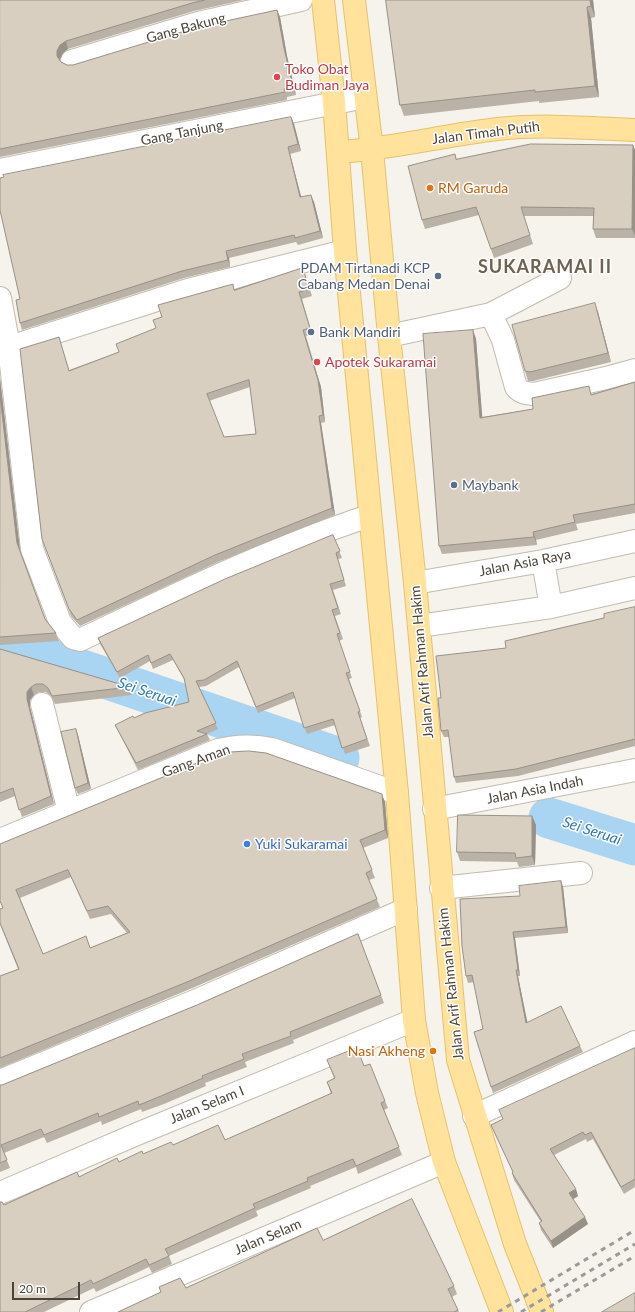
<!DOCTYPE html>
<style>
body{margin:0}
#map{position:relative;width:635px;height:1312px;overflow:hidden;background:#f6f3ec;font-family:Lato,sans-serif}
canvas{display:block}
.scale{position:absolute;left:12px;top:1282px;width:68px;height:18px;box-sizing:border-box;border:2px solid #4b4439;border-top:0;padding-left:5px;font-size:12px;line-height:14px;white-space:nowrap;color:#4b4439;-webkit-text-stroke:3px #fff;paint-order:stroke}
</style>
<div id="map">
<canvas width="635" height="1312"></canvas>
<div class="scale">20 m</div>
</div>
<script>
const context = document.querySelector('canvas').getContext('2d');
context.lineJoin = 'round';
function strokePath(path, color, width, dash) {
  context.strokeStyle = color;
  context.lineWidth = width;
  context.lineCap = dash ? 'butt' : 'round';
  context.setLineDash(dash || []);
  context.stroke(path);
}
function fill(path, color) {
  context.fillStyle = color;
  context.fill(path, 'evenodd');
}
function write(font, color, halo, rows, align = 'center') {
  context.font = font + ' Lato,sans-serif';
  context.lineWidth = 3;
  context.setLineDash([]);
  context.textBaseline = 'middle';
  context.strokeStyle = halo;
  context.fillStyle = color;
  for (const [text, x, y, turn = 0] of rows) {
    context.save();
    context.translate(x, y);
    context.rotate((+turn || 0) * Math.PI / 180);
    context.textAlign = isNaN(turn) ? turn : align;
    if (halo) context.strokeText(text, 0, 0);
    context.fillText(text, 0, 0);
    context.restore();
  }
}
strokePath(new Path2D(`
 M0 642 339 758
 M549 818 635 845`), '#a9d4f2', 41);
const minor = new Path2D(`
 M72 61 198 23 301 0
 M0 170 365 97
 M0 298 9 347 32 549 60 622 73 638 80 640C175 595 269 549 369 516
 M491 314 560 278
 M389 336 491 314 503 340 516 387C521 393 526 393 534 394L606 378 635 370
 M0 350 188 290 345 251
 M543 561 551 607
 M415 583 543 561 635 541
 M419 626 551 607 635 588
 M42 704 69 812
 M434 809 635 770
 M0 840 218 750C238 746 253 745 272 749L397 793
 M441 888 581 873
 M0 1081 195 1001 406 909
 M474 1116 635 1042
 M0 1193 137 1134 414 1020
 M91 1312 444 1162`);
const major = new Path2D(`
 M323 0 334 102 345 251 397 793 414 1020 427 1093 444 1162 502 1312
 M354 0 372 150 389 336 415 583 458 1060 515 1244 542 1312
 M338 152C392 149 444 135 498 129 543 124 589 128 635 130`);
strokePath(minor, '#c2bbae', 24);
strokePath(major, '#e6c16a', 24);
strokePath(minor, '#fff', 22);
strokePath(major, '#ffe39c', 22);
strokePath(new Path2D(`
 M498 1312 635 1230
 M521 1312 635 1244
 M541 1312 635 1256`), '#9a9a9a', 3, [5, 5]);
fill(new Path2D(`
 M0 0H244L194 11 68 49 63 53 60 59V61L61 62 67 65H73L277 10 280 17 287 56 296 95 287 97V100L0 157Z
 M386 0H593L595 17 591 18 599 97 539 103V101L404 116 400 105Z
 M291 117 294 124 301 151 290 154 301 197 314 202 323 238 298 245 296 242 229 258 230 267 184 278 22 330 20 323V299Z
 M633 145 635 150V238H596L593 229V216H524L533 244 494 258 479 215 425 229 422 220 456 159Z
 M303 268 312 296 302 299 312 334 306 336 321 387 325 422 321 423 335 515 218 562 80 626 71 616 42 539 61 344 69 370 119 352 156 328 234 289ZM250 387 256 434 224 437 209 401Z
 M598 312 611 362 533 381H528L525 371Z
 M473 330 476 339 482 417 533 409 592 394 635 382V513L576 524 578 530 536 540 537 545 442 554 439 546Z
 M0 378 20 550 45 619 56 633 59 641 0 645Z
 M333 535 342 558 338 559 346 586 333 590 341 614 335 616 343 639 339 641 352 678 349 679 362 717 360 718 370 746 345 754 335 725 307 734 295 698 258 713 239 667 206 686 199 687 218 729 207 734 210 740 138 770 118 731 115 725 134 718 189 702 185 681 173 660 153 669 150 661 120 678 100 644 98 638Z
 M635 607V746L518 776 456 783 454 777 449 737H444L441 731V698L506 648 604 618Z
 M0 649 130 687 132 695 55 704 51 696 46 692H39L34 695 30 700V707L54 804 22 817 15 796 0 802Z
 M76 729 78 735 91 789 78 794 75 788Z
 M385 802 388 838 363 848 375 878 369 880 380 907 190 989 0 1068V976L18 969 0 924V909L3 908 0 844ZM71 877 90 919 111 914 127 933 90 948 43 954 20 898Z
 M532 816 536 825 535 865 519 867 517 862 460 861 457 852Z
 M561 881 563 887 568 933 515 938 520 976H518L527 1023 580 1046 583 1052 493 1093 491 1087 483 1029 474 982 468 983 466 976 520 896Z
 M358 934 384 1003 293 1040 294 1043 245 1062 247 1067 205 1083 206 1086 164 1104 142 1112 141 1109 102 1125 101 1121 47 1143 44 1137 4 1153 10 1168 0 1172V1085H2L197 1005Z
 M635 1048V1187L624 1194 593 1139 587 1142 586 1139 554 1155 578 1196 573 1199 588 1224 553 1248 541 1230 539 1223 541 1222 514 1180 512 1173 513 1172 494 1132 491 1125 503 1119Z
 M327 1060 364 1066 385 1101 388 1108 384 1110 402 1155 358 1174 356 1167 310 1186 311 1188 256 1211 258 1216 169 1256 172 1264 152 1273 149 1267 96 1292 94 1288 44 1312H0L4 1205 119 1162 173 1145 225 1140 331 1094 327 1082 334 1078Z
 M323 1240 454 1286 457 1294 452 1297 459 1312H118L161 1292 159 1287 186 1288Z`), '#bab2a6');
fill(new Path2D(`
 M590 0H593L595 17 591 6Z
 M587 7 591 18 599 97 595 86Z
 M277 10 280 17 287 56 296 95 293 87 284 48Z
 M66 41 68 49 63 53 60 59V64L57 56V51L60 45Z
 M291 117 294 124 301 151 298 144Z
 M633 145 635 150V236L632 229Z
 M288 147 290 154 303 204 300 197Z
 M311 195 314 202 323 238 320 231Z
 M226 251 229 258 230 267 228 260Z
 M595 303 598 312 611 362 608 353Z
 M303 330 321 387 325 422 323 415Z
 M473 330 476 339 483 426 480 418Z
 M0 378 20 551 17 543 0 396Z
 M319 416 321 423 335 515 332 508Z
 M533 532 536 540 537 545 534 537Z
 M31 687 34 695 30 700V707L54 804 51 796 27 699V692Z
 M76 729 78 735 91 789 88 783Z
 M382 794 385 802 388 838 385 830Z
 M532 816 536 825 535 865 532 856Z
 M561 881 563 887 568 933 566 927Z
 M513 932 515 938 520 976 518 970Z
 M516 970 518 976 529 1030 526 1023Z
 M576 1189 578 1196 572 1200 569 1193Z
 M585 1217 588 1224 553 1248 551 1241Z`), '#979187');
const building = new Path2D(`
 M0 0H205L192 3 66 41 60 45 57 51V56L61 62 67 65H73L198 27 277 10 284 48 293 87 284 89 285 92 0 149Z
 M386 0H590L591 6 587 7 595 86 535 92V90L400 105Z
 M291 117 298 144 288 147 300 197 311 195 320 231 295 238 294 235 226 251 228 260 182 271 20 323 16 300 20 299 0 210V178L4 177 3 175Z
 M531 144 633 145 632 229H593L594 208 521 207 530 235 491 249 476 207 422 220 408 166 455 154 456 159Z
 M303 268 309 289 299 292 310 328 303 330 318 380 323 415 319 416 332 508 215 555 77 620 69 609 42 539 20 349 59 337 69 371 119 352 116 344 156 328 153 320 162 317 158 305 233 284 234 290ZM249 380 256 434 224 437 207 394Z
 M595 303 608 353 530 372 525 371 512 325Z
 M473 330 480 418 533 409 532 398 589 386 591 395 635 382V504L573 515 575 522 533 532 534 537 439 546 423 334Z
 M0 396 17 543 45 619 56 633 0 637Z
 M333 535 340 551 336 553 344 580 330 584 338 608 332 610 340 633 337 634 350 672 346 673 360 711 358 712 367 739 342 748 333 719 304 728 293 692 256 707 237 661 204 680 196 681 216 723 197 731 207 734 136 763 115 725 133 716 134 718 145 713 189 702 184 678 170 654 151 663 148 655 117 672 98 638 225 579Z
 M635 607V739L516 769 454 777 448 730 441 731 438 698H441L436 656 506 648 505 641 604 618V614Z
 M0 649 130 687 52 696 48 688 43 684H36L31 687 27 692V699L51 796 19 810 13 788 0 793Z
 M76 729 88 783 75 788 61 732Z
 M249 751 266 753 382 794 385 830 360 840 372 870 366 873 377 899 187 982 0 1058V976L19 969 0 923V909L3 908 0 901V844L219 754 231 752ZM68 870 87 911 108 906 130 932 90 948 86 936 43 954 16 890Z
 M458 815 532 816V856L516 858 515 853 457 852Z
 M561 881 566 927 513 932 518 970H516L526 1023 561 1006 580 1046 491 1087 474 1032 483 1029 472 975 466 976 462 946 460 899 520 896 519 886Z
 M358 934 381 995 290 1032 291 1036 242 1054 244 1059 202 1076 203 1078 161 1096 139 1105 138 1101 99 1117 98 1113 44 1135 41 1129 1 1145 7 1160 0 1163V1085H2L197 1005Z
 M357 1048 364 1066 370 1064 385 1101 381 1103 399 1147 356 1166 353 1159 307 1178 308 1181 253 1204 255 1208 165 1249 169 1256 149 1265 146 1259 93 1284 91 1280 25 1312H0V1202H2L4 1205 77 1172 79 1177 117 1158 119 1162 142 1151 143 1154 171 1142 173 1145 218 1125 225 1140 332 1093 327 1082 335 1078 327 1060Z
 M635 1048V1179L621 1187 591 1132 585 1135 583 1132 550 1149 576 1189 569 1193 585 1217 551 1241 539 1223 542 1221 512 1173 513 1172 491 1125 503 1119 499 1110Z
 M412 1199 454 1286 448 1289 458 1310 454 1312H118L161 1292 159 1287 180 1278 186 1288 317 1228 323 1240Z
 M635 1293V1312H602Z`);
fill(building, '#d8cfc1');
strokePath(building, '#979187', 1);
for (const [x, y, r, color] of [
 [277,77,4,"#e0444e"],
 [430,188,4,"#e8710a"],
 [438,276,4,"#5c6f8a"],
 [311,332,4,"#5c6f8a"],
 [317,362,4,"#e0444e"],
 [454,485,4,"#5c6f8a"],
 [247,844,4,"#3f7fe0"],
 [433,1051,4,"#e8710a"]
]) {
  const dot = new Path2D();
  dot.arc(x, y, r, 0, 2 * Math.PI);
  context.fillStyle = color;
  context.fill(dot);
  strokePath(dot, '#fff', 1.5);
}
write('14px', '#4b4439', '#fff', [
 ["Gang Bakung",186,28,-15],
 ["Gang Tanjung",182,133,-11],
 ["Jalan Timah Putih",486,133,-7],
 ["Jalan Asia Raya",525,563,-11],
 ["Jalan Arif Rahman Hakim",422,662,-95],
 ["Gang Aman",196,761,-20],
 ["Jalan Asia Indah",535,790,-11],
 ["Jalan Arif Rahman Hakim",451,984,-96],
 ["Jalan Selam I",207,1105,-22],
 ["Jalan Selam",268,1237,-23]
]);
write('14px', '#be3a42', '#fff', [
 ["Toko Obat",285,69],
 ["Budiman Jaya",285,85],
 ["Apotek Sukaramai",325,362]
], 'left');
write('14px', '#c56008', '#fff', [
 ["RM Garuda",438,188],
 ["Nasi Akheng",425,1051,"right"]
], 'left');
write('14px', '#4e5e75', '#fff', [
 ["PDAM Tirtanadi KCP",430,268,"right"],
 ["Cabang Medan Denai",430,284,"right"],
 ["Bank Mandiri",319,332],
 ["Maybank",462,485]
], 'left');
write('14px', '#366cbe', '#fff', [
 ["Yuki Sukaramai",255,844]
], 'left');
write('italic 15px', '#2e7ab2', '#fff', [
 ["Sei Seruai",147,692,19],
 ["Sei Seruai",592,831,18]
]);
context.letterSpacing = '1px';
write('bold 18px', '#6e6250', '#fff', [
 ["SUKARAMAI II",545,267]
]);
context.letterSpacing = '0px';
</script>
